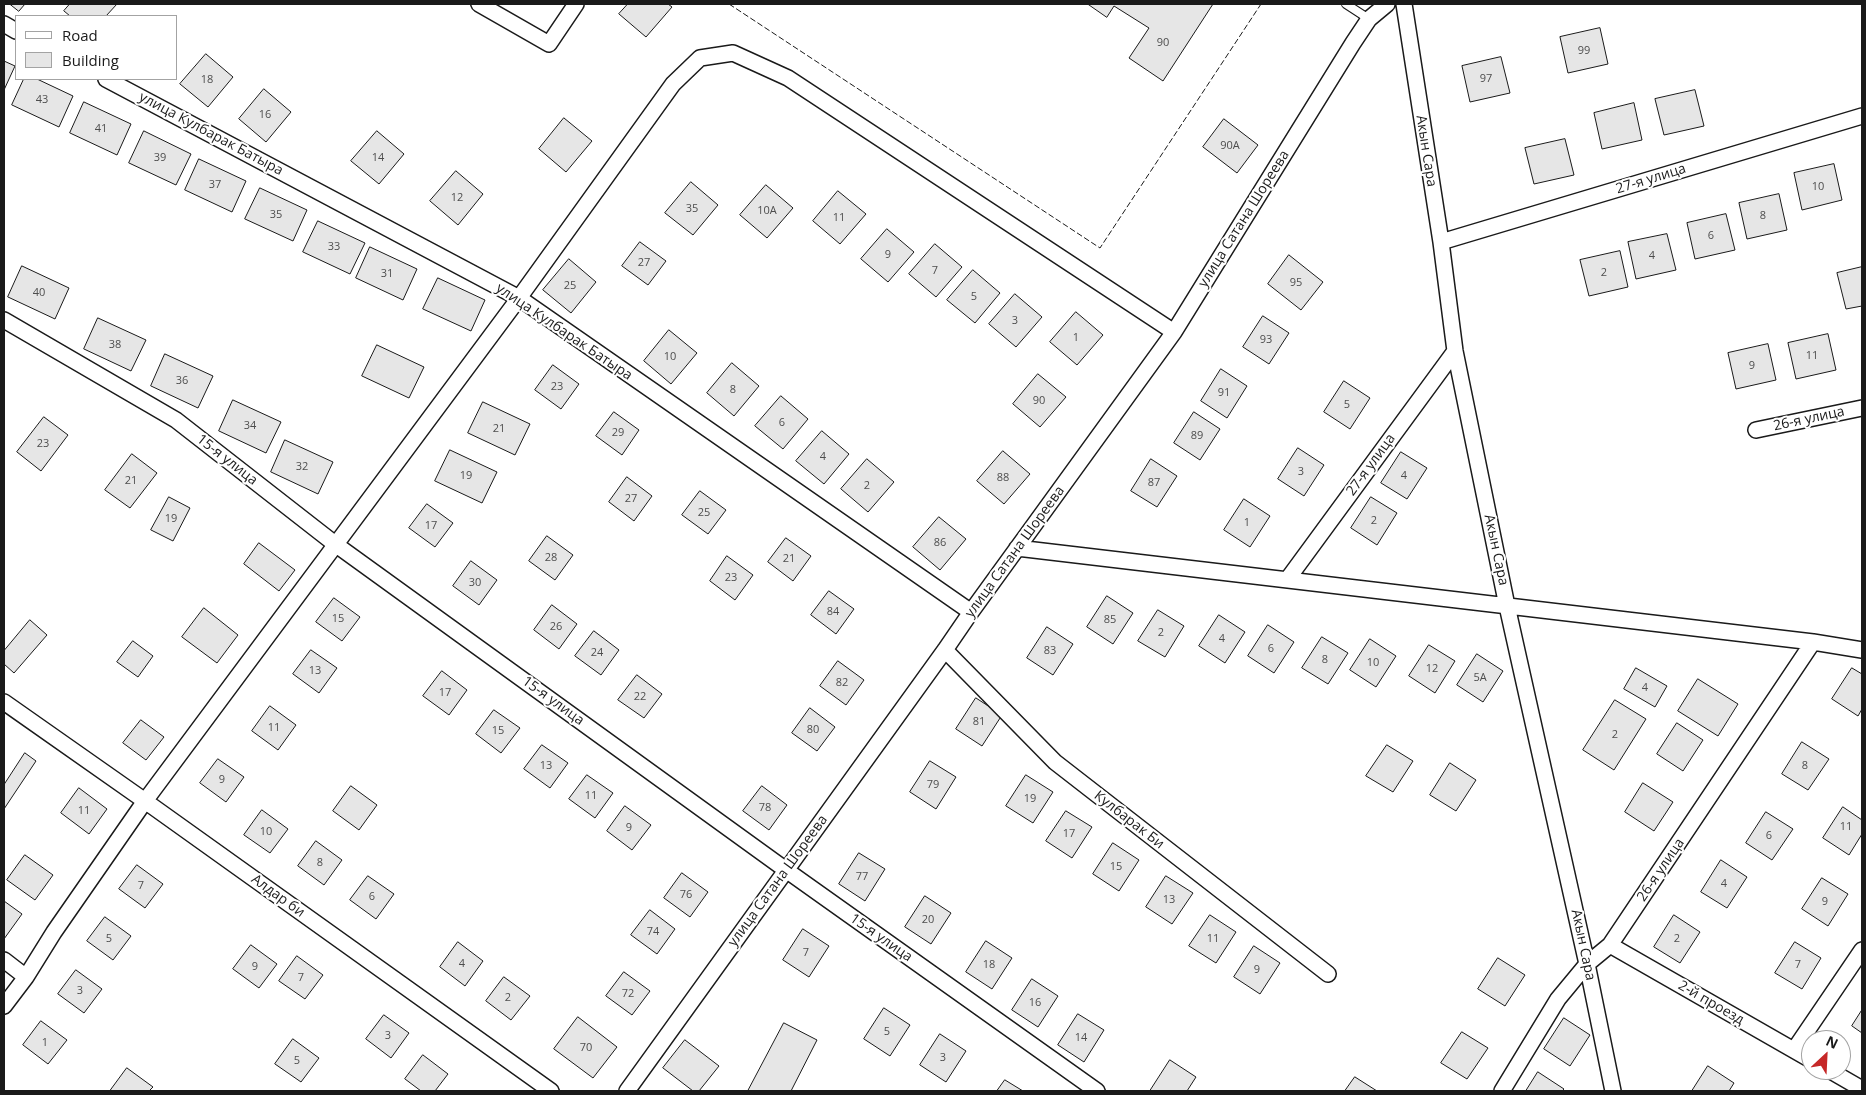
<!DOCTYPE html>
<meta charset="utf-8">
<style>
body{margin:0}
#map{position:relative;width:1866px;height:1095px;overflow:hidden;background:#fff;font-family:"Open Sans",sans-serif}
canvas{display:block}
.frame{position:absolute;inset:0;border:5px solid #1a1a1a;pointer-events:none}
.legend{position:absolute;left:15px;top:15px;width:162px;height:65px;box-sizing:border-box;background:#fff;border:1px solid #a3a3a3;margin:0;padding:6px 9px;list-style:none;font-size:15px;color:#1a1a1a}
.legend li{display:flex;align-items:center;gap:10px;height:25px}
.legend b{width:25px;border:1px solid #a3a3a3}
.north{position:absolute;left:1801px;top:1030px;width:50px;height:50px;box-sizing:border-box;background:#fff;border:1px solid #a3a3a3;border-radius:50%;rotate:25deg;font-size:14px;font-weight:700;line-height:20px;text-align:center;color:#1a1a1a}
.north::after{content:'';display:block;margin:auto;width:18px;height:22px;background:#c62828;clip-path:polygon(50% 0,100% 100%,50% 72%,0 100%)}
</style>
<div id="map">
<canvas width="1866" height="1095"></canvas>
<div class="frame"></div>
<ul class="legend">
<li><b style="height:6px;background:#fff"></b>Road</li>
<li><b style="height:14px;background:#e6e6e6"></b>Building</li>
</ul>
<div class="north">N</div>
</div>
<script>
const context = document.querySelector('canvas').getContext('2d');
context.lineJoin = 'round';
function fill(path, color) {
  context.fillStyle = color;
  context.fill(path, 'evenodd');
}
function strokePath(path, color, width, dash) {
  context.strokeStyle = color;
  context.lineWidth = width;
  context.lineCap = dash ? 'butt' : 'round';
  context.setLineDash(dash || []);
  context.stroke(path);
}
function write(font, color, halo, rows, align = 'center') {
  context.font = font + ' "Open Sans",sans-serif';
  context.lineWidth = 4;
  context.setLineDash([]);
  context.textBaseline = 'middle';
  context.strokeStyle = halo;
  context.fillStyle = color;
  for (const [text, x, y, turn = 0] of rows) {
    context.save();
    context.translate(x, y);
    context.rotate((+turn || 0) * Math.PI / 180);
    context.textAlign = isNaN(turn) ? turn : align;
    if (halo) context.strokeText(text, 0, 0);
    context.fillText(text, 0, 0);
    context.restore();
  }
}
const building = new Path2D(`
 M10 4H25L19 11Z
 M70 4H117L106 16H70L64 11Z
 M628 4H668L672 7 646 37 619 14Z
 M1088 4H1213L1163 81 1129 58 1149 28 1114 6 1107 17Z
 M1600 28 1608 64 1568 73 1560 37Z
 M206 54 233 77 208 107 180 84Z
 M1501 57 1510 93 1470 102 1462 66Z
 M4 61 15 66 4 90Z
 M24 79H37L73 96 59 127 12 105Z
 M264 89 291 112 266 142 239 119Z
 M1695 90 1704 126 1664 135 1655 99Z
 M84 102 131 124 117 155 70 133Z
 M1634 103 1642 140 1602 149 1594 113Z
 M564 118 592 141 566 172 539 149Z
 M1224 119 1258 145 1237 173 1203 147Z
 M144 131 191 154 176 185 129 163Z
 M377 131 404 154 379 184 351 161Z
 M1565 139 1574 175 1534 184 1525 148Z
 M199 159 246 181 232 212 185 190Z
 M1834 164 1842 200 1802 210 1794 173Z
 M456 171 483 194 458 225 430 201Z
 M691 182 718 205 693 235 665 213Z
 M766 185 793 208 767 238 740 215Z
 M260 188 307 210 293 241 245 219Z
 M838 191 866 214 840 244 813 221Z
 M1779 194 1787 230 1747 239 1739 203Z
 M1726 214 1735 250 1695 259 1687 223Z
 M318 221 365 243 350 274 303 252Z
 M887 229 914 252 888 282 861 259Z
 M1667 234 1676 270 1636 279 1628 242Z
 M640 242 666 261 648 285 622 266Z
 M935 244 962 267 936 297 909 274Z
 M370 247 417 269 403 300 356 278Z
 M1620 251 1628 287 1589 296 1580 260Z
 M1289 255 1323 282 1301 310 1268 284Z
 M569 259 596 282 571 313 543 290Z
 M22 266 69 288 55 319 8 297Z
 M1862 267V306L1846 309 1837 273Z
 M973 270 1000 293 975 323 947 300Z
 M438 278 485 300 471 331 423 309Z
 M1015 294 1042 317 1016 347 989 324Z
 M1076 312 1103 335 1077 365 1050 342Z
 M1263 316 1289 333 1269 364 1243 347Z
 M98 318 146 340 131 371 84 349Z
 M669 330 697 353 671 384 644 361Z
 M1828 334 1836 370 1796 379 1788 343Z
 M1768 344 1776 380 1736 389 1728 353Z
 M377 345 424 367 409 398 362 376Z
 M165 354 213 376 198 408 151 386Z
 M732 363 759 386 734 416 707 393Z
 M553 365 579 384 561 409 535 390Z
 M1221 369 1247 386 1227 418 1201 401Z
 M1038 374 1066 397 1040 427 1013 404Z
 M1344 381 1370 398 1350 429 1324 412Z
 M781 396 808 419 783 449 755 426Z
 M233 400 281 422 266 453 219 431Z
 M483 402 530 424 515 455 468 433Z
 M614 412 639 430 622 455 596 436Z
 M1194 412 1220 429 1200 460 1174 443Z
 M44 417 68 435 41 471 17 452Z
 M822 431 849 454 824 484 796 461Z
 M285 440 333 462 318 494 271 472Z
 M1298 448 1324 465 1304 496 1278 479Z
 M450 450 497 472 482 503 435 481Z
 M1003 451 1030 474 1004 504 977 481Z
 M1401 452 1427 468 1407 499 1381 483Z
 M132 454 157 473 130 508 105 490Z
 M867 459 894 482 868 512 841 489Z
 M1151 459 1177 476 1157 507 1131 491Z
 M627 477 652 496 634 521 609 502Z
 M700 491 726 510 708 534 682 515Z
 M169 497 190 508 173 541 151 530Z
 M1371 497 1397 513 1377 545 1351 528Z
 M1244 499 1270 516 1250 547 1224 530Z
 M427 504 453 523 435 547 409 528Z
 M939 517 966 539 940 570 913 547Z
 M547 536 573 555 555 580 529 561Z
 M786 538 811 556 793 581 768 562Z
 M259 543 295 570 279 591 244 564Z
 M727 556 753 575 735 600 710 581Z
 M471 561 497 580 479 605 453 586Z
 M829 591 854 609 836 634 811 615Z
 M1107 596 1133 613 1113 644 1087 627Z
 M334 598 360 617 342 641 316 622Z
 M552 605 577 624 559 649 534 630Z
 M204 608 238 635 217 663 182 637Z
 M1158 610 1184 626 1165 657 1138 641Z
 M1219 615 1245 632 1225 663 1199 646Z
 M30 620 47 635 14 673 4 664V651Z
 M1268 625 1294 642 1274 673 1248 656Z
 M1047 627 1073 644 1053 675 1027 658Z
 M594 631 619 650 601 675 575 656Z
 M1322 637 1348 653 1328 684 1302 668Z
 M1370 639 1396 656 1376 687 1350 670Z
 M133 641 153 656 138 677 117 662Z
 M1429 645 1455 661 1435 693 1409 676Z
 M311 650 337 668 319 693 293 674Z
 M1477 654 1503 671 1483 702 1457 685Z
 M838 661 864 680 846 705 820 686Z
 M1636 668 1667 686 1655 707 1624 689Z
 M1852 668 1862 674V709L1858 716 1832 699Z
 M442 671 467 690 449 715 423 696Z
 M637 675 662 694 644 718 618 700Z
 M1698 679 1738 704 1718 736 1678 711Z
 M976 698 1002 715 982 746 956 729Z
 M1615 700 1646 719 1614 770 1583 750Z
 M270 706 296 725 278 750 252 731Z
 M810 708 835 727 817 751 792 733Z
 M494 710 520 728 501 753 476 734Z
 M141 720 164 737 146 760 123 743Z
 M1677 723 1703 740 1683 771 1657 754Z
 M1802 742 1829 759 1808 790 1782 774Z
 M542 745 568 763 550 788 524 769Z
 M1387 745 1413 761 1393 792 1366 776Z
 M25 753 36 761 4 809V785Z
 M218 759 244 777 226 802 200 783Z
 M930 761 956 777 936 809 910 792Z
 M1450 763 1476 780 1456 811 1430 795Z
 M587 775 613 793 595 818 569 799Z
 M1026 775 1053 792 1033 823 1006 806Z
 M1643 783 1673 802 1654 831 1625 812Z
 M351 786 377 805 359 830 333 811Z
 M762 786 787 805 769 830 743 811Z
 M79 788 107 809 89 834 61 813Z
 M625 806 651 825 632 850 607 831Z
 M1843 807 1862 820V834L1849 855 1823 838Z
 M262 810 288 829 270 853 244 835Z
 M1066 811 1092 827 1072 858 1046 841Z
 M1766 812 1793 829 1772 860 1746 843Z
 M316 841 342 860 324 885 298 866Z
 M1113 843 1139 860 1119 891 1093 874Z
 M859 853 885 869 865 901 839 884Z
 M25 855 53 875 35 900 7 880Z
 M1721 860 1747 877 1727 908 1701 892Z
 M137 865 163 884 145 908 119 889Z
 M682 873 708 892 690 917 664 898Z
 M368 876 394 894 376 919 350 900Z
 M1166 876 1193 893 1172 924 1146 907Z
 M1822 878 1848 894 1828 926 1802 909Z
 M925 896 951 913 931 944 905 927Z
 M4 901 22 914 4 939Z
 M650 910 675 929 657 954 631 935Z
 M1210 915 1236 932 1216 963 1189 946Z
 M1674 915 1700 932 1680 963 1654 947Z
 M105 917 131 936 113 960 87 941Z
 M803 929 829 946 809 977 783 960Z
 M986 941 1012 958 992 989 966 972Z
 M458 942 483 961 465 986 440 967Z
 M1795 942 1821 958 1802 989 1775 973Z
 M251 945 277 964 259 988 233 969Z
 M1254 946 1280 963 1260 994 1234 977Z
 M297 956 323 975 305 999 279 981Z
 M1498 958 1525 975 1505 1006 1478 989Z
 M76 970 102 989 84 1013 58 994Z
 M624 972 650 991 632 1015 606 996Z
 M504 977 530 996 511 1020 486 1001Z
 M1032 979 1058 996 1038 1027 1012 1010Z
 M884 1008 910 1025 890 1056 864 1039Z
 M1862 1010V1033L1852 1026Z
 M1078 1014 1104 1030 1084 1062 1058 1045Z
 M384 1015 409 1033 391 1058 366 1039Z
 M578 1017 617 1047 593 1078 554 1049Z
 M1564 1018 1590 1035 1570 1066 1544 1049Z
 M41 1021 67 1040 48 1064 23 1045Z
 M784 1023 817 1040 791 1091H748Z
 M1462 1032 1488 1048 1467 1079 1441 1063Z
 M940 1034 966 1051 946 1082 920 1065Z
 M293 1039 319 1058 301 1082 275 1064Z
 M685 1040 719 1066 699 1091H693L663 1068Z
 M423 1055 448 1074 435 1091H421L405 1079Z
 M1170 1060 1196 1077 1187 1091H1150Z
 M1708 1066 1734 1083 1729 1091H1692Z
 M127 1068 153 1087 149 1091H110Z
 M1538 1072 1564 1089 1562 1091H1526Z
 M1355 1077 1377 1091H1345Z
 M1005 1080 1023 1091H997Z`);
fill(building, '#e6e6e6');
strokePath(building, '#1a1a1a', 1);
const service = new Path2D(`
 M1346 4 1369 19`);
const minor = new Path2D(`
 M479 4 549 44 576 4
 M1404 4 1441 242 1455 351 1507 606 1587 964 1613 1091
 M4 24 16 31
 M106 79 519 298 971 612
 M1441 242 1862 116
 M4 320 176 420 335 544 786 870 1097 1091
 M1756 430 1862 408
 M1017 548 1813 642 1862 650
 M1287 580 1455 351
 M945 650 1055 762 1328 974
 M4 702 145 801 551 1091
 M1610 945 1811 1060
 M4 960 26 977
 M4 1006 26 977 54 932 145 801 519 298 673 84 700 58 733 53 788 78 1174 332
 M1794 1050 1862 950
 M1829 1070 1862 1089
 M627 1091 945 650 971 612 1174 332 1353 43 1369 19 1387 4
 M1502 1091 1558 999 1587 964 1610 945 1813 642`);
strokePath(service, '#1a1a1a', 10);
strokePath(minor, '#1a1a1a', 18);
strokePath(service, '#fff', 8);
strokePath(minor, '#fff', 15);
strokePath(new Path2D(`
 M729 4 1100 248 1261 4`), '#1a1a1a', 1, [6, 2.5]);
write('11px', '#4d4d4d', null, [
 ["90",1163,43],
 ["99",1584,51],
 ["97",1486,79],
 ["18",207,80],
 ["43",42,100],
 ["16",265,115],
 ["41",101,129],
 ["90А",1230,146],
 ["39",160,158],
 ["14",378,158],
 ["37",215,185],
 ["10",1818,187],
 ["12",457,198],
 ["35",692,209],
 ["10А",767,211],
 ["35",276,215],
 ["8",1763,216],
 ["11",839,218],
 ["6",1711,236],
 ["33",334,247],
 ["9",888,255],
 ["4",1652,256],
 ["27",644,263],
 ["7",935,271],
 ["2",1604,273],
 ["31",387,274],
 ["95",1296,283],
 ["25",570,286],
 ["40",39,293],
 ["5",974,297],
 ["3",1015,321],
 ["1",1076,338],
 ["93",1266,340],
 ["38",115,345],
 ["11",1812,356],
 ["10",670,357],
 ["9",1752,366],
 ["36",182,381],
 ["23",557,387],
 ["8",733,390],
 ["91",1224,393],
 ["90",1039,401],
 ["5",1347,405],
 ["6",782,423],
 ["34",250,426],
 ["21",499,429],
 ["29",618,433],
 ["89",1197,436],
 ["23",43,444],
 ["4",823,457],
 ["32",302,467],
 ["3",1301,472],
 ["19",466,476],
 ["4",1404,476],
 ["88",1003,478],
 ["21",131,481],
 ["87",1154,483],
 ["2",867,486],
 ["27",631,499],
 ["25",704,513],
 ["19",171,519],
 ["2",1374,521],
 ["1",1247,523],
 ["17",431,526],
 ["86",940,543],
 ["28",551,558],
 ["21",789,559],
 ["23",731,578],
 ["30",475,583],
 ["84",833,612],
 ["15",338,619],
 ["85",1110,620],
 ["26",556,627],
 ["2",1161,633],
 ["4",1222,639],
 ["6",1271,649],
 ["83",1050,651],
 ["24",597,653],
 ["8",1325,660],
 ["10",1373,663],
 ["12",1432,669],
 ["13",315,671],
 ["5А",1480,678],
 ["82",842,683],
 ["4",1645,688],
 ["17",445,693],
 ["22",640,697],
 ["81",979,722],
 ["11",274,728],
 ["80",813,730],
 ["15",498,731],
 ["2",1615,735],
 ["13",546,766],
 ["8",1805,766],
 ["9",222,780],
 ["79",933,785],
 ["11",591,796],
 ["19",1030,799],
 ["78",765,808],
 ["11",84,811],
 ["11",1846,827],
 ["9",629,828],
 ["10",266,832],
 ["17",1069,834],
 ["6",1769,836],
 ["8",320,863],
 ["15",1116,867],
 ["77",862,877],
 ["4",1724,884],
 ["7",141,886],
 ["76",686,895],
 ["6",372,897],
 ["13",1169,900],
 ["9",1825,902],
 ["20",928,920],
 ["74",653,932],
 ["5",109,939],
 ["11",1213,939],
 ["2",1677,939],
 ["7",806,953],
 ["4",462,964],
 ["18",989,965],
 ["7",1798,965],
 ["9",255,967],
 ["9",1257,970],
 ["7",301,978],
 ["3",80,991],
 ["72",628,994],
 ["2",508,998],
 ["16",1035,1003],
 ["5",887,1032],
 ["3",388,1036],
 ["14",1081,1038],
 ["1",45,1043],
 ["70",586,1048],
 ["3",943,1058],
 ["5",297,1061]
]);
write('14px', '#1a1a1a', '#fff', [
 ["улица Кулбарак Батыра",211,134,28],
 ["Акын Сара",1426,151,81],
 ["27-я улица",1651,179,-17],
 ["улица Сатана Шореева",1244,219,-58],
 ["улица Кулбарак Батыра",564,332,34],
 ["26-я улица",1809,419,-12],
 ["15-я улица",227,460,38],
 ["27-я улица",1371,465,-54],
 ["Акын Сара",1496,550,78],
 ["улица Сатана Шореева",1015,552,-54],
 ["15-я улица",553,701,36],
 ["Кулбарак Би",1129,820,38],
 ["26-я улица",1661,870,-56],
 ["улица Сатана Шореева",778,881,-54],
 ["Алдар би",278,896,36],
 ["15-я улица",881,938,35],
 ["Акын Сара",1583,945,78],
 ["2-й проезд",1711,1003,30]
]);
</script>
